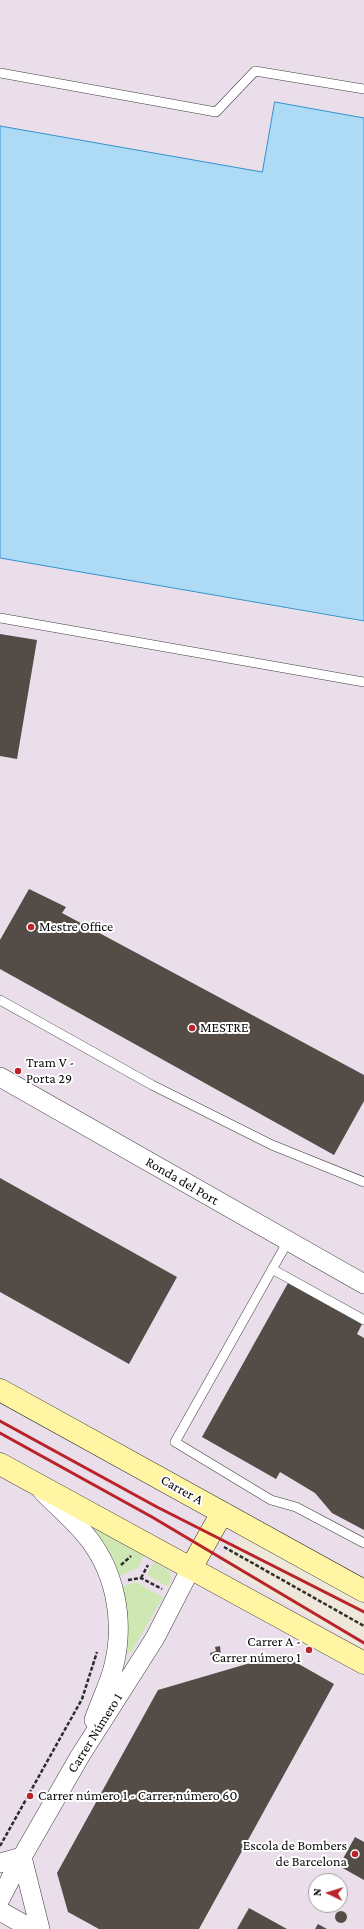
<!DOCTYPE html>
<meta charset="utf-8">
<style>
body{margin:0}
#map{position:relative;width:364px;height:1929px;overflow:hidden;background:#fffbe8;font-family:"Crimson Pro",serif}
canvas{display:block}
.north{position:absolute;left:308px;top:1873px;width:40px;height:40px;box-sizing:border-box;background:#fff;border:1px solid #9d9d9d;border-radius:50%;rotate:274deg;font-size:11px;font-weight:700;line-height:16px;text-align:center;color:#0b0b0b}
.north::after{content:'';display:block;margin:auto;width:14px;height:18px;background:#ba232a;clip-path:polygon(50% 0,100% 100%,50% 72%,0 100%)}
</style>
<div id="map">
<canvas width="364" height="1929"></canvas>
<div class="north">N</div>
</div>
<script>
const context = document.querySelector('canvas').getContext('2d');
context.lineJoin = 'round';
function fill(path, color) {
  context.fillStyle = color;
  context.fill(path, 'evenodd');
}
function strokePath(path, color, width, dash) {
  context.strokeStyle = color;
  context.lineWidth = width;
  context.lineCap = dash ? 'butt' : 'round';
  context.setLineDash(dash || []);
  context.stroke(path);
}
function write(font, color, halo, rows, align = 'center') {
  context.font = font + ' "Crimson Pro",serif';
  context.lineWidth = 4;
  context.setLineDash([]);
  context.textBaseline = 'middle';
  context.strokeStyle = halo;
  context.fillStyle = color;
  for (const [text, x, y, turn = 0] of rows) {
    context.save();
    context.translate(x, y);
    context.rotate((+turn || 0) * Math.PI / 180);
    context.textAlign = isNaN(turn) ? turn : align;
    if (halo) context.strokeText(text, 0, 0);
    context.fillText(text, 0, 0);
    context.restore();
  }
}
fill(new Path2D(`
 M0 0H364V118L275 102 262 172 0 126Z
 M0 558 364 622V1929H0ZM316 1881H340V1905H316Z`), '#e9deea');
fill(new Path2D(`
 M93 1528 144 1555 138 1568 117 1577 91 1530Z
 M154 1561 169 1571 171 1578 168 1587 147 1575Z
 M136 1582 163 1597 132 1651 126 1655 124 1654 120 1587Z`), '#cfe8b3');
fill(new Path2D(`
 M242 1535 364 1604V1649L221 1565 227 1549Z`), '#ede8d9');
const water = new Path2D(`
 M275 102 364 118V621L0 558V126L262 172Z`);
fill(water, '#addbf6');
strokePath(water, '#3490cd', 1);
fill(new Path2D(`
 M0 634 37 640 17 759 0 756Z
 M29 889 66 907 62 913 364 1075V1101L334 1155 0 969V940Z
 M0 1178 177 1277 129 1364 0 1292Z
 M288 1283 362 1324 357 1334 364 1338V1530L332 1513 315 1493 280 1472 276 1479 202 1437Z
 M220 1646 221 1657 212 1660 210 1653 216 1651 215 1647Z
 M281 1654 334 1684 199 1929H99L68 1912 57 1873 158 1690Z
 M355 1837 364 1842V1880L339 1866Z
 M249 1908 287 1929H237Z
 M335 1917a6 6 0 1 1 12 0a6 6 0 1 1-12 0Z
 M318 1924 327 1929H315Z`), '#534c47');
const lane = new Path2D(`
 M0 73 216 112 255 71 364 89
 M0 618 364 682
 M0 1000 152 1085 272 1145 364 1182
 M288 1241 175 1442 271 1500 296 1507 364 1543
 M272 1269 364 1320`);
const street = new Path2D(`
 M0 1077 364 1284
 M43 1492C56 1505 71 1518 84 1533 115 1569 125 1619 114 1665 110 1683 100 1702 94 1720
 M0 1863 22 1857 40 1929
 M0 1899 22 1857 80 1756 155 1638 191 1568
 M0 1911 32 1929`);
const secondary = new Path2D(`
 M0 1390 364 1591
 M0 1464 364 1663
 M191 1568 222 1513`);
strokePath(lane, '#3e3e3e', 10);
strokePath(street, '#3e3e3e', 20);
strokePath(secondary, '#2d2d2d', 23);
strokePath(new Path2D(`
 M224 1547 364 1626
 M121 1565 131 1556
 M141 1578 148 1565
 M128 1580 141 1578 162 1589
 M0 1846 82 1699 97 1652`), '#2d2d2d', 2.5, [4, 2]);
strokePath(lane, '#fff', 9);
strokePath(street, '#fff', 19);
strokePath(secondary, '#fff5a3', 22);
strokePath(new Path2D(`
 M0 1421 157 1507 364 1612
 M0 1433 152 1517 364 1643`), '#ba232a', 3);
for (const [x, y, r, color] of [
 [31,927,4,"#ba232a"],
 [192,1028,4,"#ba232a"],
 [18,1071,4,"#ba232a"],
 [309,1650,4,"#ba232a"],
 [30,1796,4,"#ba232a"],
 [355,1854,4,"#ba232a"]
]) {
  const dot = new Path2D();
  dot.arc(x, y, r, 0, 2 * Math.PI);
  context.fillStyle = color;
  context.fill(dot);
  strokePath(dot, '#fff', 1.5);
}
write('14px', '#0b0b0b', '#fff', [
 ["Mestre Office",39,927],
 ["MESTRE",200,1028],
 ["Tram V -",26,1063],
 ["Porta 29",26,1079],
 ["Carrer A -",301,1642,"right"],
 ["Carrer número 1",301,1658,"right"],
 ["Carrer número 1 - Carrer número 60",38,1796],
 ["Escola de Bombers",347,1846,"right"],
 ["de Barcelona",347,1862,"right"]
], 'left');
write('14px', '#0b0b0b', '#fff', [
 ["Ronda del Port",182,1181,30],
 ["Carrer A",182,1490,29],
 ["Carrer Número 1",95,1733,-58]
]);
</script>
